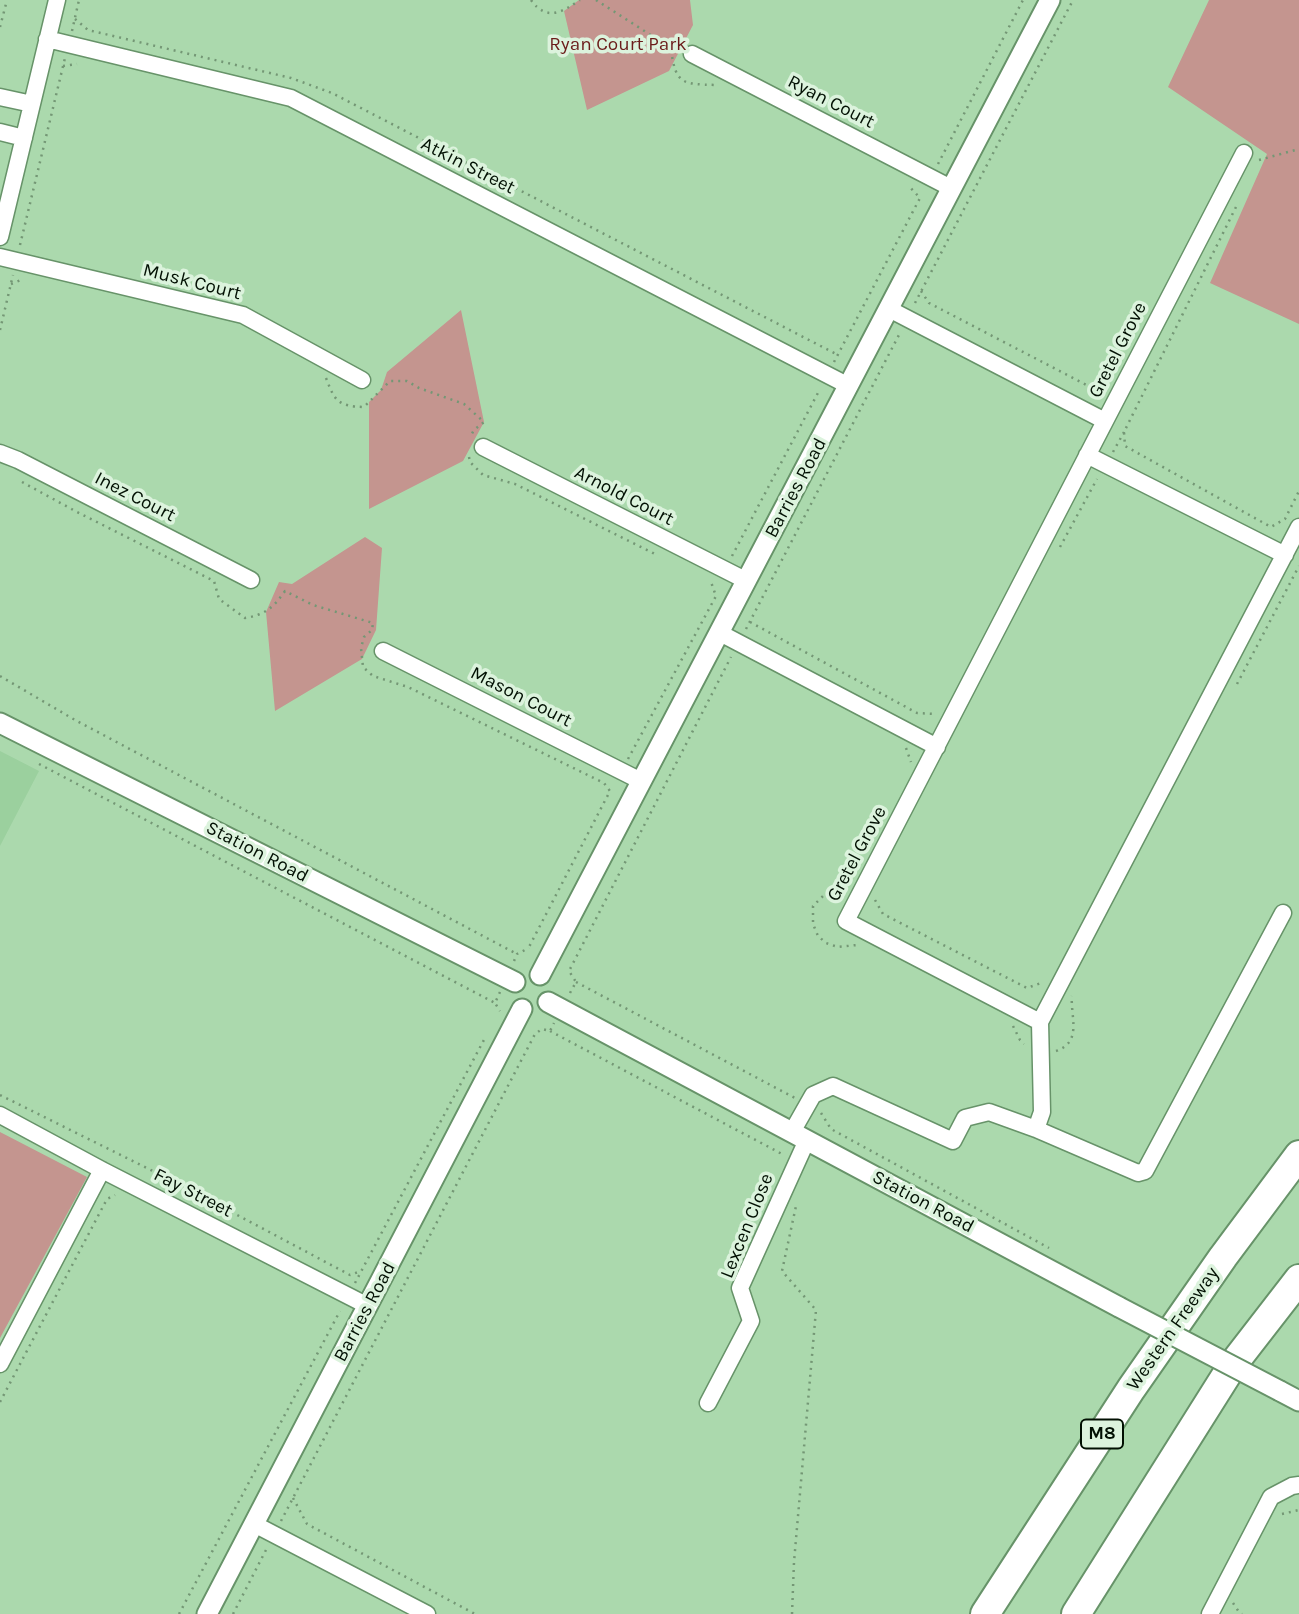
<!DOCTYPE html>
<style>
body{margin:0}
canvas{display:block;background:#abd9ad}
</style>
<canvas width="1299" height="1614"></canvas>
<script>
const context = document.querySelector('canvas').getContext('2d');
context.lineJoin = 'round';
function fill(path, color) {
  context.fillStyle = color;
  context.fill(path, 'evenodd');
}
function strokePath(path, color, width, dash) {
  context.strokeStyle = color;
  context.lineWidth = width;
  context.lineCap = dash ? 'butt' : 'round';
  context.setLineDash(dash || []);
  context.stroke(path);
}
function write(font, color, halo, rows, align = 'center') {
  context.font = font + ' Karla,sans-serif';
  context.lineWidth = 7;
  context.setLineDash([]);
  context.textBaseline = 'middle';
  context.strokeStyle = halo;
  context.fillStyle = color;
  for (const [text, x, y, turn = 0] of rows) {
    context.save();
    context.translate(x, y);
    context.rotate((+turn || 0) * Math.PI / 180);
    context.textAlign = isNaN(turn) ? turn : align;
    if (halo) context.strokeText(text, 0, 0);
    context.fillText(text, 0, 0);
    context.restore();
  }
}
fill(new Path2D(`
 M0 751 39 771 0 846Z`), '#9bd09e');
fill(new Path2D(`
 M579 0H690L693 25 669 71 587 110 564 11Z
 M1209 0H1299V324L1210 283 1267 154 1168 87Z
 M461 310 484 422 463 461 369 509V402L381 390 387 372Z
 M365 537 382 548 376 630 362 659 275 711 266 612 279 582 292 584Z
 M0 1132 87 1177 0 1338Z`), '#c4958f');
const minor = new Path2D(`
 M47 39 291 98 849 386
 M692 54 951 188
 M0 97 32 104
 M0 132 24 138
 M1244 153 846 921 1040 1022 1299 527
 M0 237 57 0
 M0 257 243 315 362 380
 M889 309 1105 421
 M483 447 747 581
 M0 453 18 460 251 580
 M1087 455 1285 555
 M720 633 937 747
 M383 651 641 781
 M0 1115 102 1170 368 1306
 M1036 1129 1042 1112 1040 1022
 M792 1132 813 1095 833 1086 953 1141 965 1118 989 1112 1036 1129 1138 1173 1145 1171 1283 913
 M0 1364 102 1170
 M708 1403 751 1321 740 1288 807 1140
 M254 1524 427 1614
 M1210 1614 1271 1497 1292 1486 1299 1485`);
const tertiary = new Path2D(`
 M0 723 515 982
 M540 975 1050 0
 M548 1002 1119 1307
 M1280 1391 1299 1401
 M207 1614 522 1009`);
const motorway = new Path2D(`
 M985 1614 1131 1389 1223 1257 1299 1155
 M1076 1614 1234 1363 1299 1279`);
strokePath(minor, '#679369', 19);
strokePath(tertiary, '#679369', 23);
strokePath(motorway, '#679369', 32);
strokePath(new Path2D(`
 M531 0C547 22 562 12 580 0
 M596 0 671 48C675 85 683 84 716 85
 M75 19 88 30 291 78 332 93 838 355
 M0 27 7 0
 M72 31 79 0
 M63 66 77 64
 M1259 160 1299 149
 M938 164 1023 0
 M1236 207 1124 432 1125 446 1271 527 1285 519 1299 491
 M20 245 65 58
 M11 284 21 280
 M921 291 929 303 1098 391 1107 382
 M915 303 1073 0
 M0 330 13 275
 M834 362 920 198 908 185
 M326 378C335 401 337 406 364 407L390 381H407L419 388 464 404 484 422 474 430 470 437
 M1113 452 1124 432
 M469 457 470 462 483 475 515 484 655 554
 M22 482 77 512 214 581 219 599 245 618C265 615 274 607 285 591L313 605 373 623 372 630 364 637 361 648 363 667 373 676 408 687 604 783 610 791 529 947
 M1060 547 1097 479
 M732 556 820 389
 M750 622 917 713 935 714
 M746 629 901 331
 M0 676 75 720 517 954
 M1237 684 1299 566
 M906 748 911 762
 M628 759 716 596 711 582
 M39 764 495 1003
 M847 882 825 894 813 906V924L818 936 826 943 838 947 857 945
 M875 900 883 914 1027 988 1041 983 1043 981
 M514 961 517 954 529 948
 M576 982 795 1098
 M500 992 495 1003 500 1011
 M570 993 576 982 569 971 731 657
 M1013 1026 1020 1040 1024 1044
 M550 1031 782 1154
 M1056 1051C1083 1042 1070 1016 1072 996
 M0 1095 179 1184 350 1275 361 1271
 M821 1113 831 1129 1049 1248
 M355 1283 486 1036
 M0 1402 107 1199 115 1195
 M293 1498 307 1524 475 1614
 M1282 1514 1299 1510
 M281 1521 535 1034 542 1029 550 1031 554 1023
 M1233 1603 1239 1612 1242 1614
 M179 1614 340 1311
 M233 1614 267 1548
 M792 1614 794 1562 816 1310 782 1271 796 1206`), '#749775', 2.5, [2, 5]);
strokePath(minor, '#fff', 16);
strokePath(tertiary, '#fff', 19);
strokePath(motorway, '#fff', 28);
const tertiaryBridge = new Path2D(`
 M1119 1307 1280 1391`);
strokePath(tertiaryBridge, '#679369', 23, []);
strokePath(tertiaryBridge, '#fff', 19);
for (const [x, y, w] of [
 [1102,1434,42]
]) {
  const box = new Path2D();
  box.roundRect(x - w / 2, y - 14.5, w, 29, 5);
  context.fillStyle = '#dcf3dd';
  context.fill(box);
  strokePath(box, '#021003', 2);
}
write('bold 18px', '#021003', null, [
 ["M8",1102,1434]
]);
write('19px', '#6b1c1a', '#dcf3dd', [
 ["Ryan Court Park",618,45]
]);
write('19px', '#021003', '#dcf3dd', [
 ["Ryan Court",831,102,27],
 ["Atkin Street",468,166,27],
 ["Musk Court",192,282,14],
 ["Gretel Grove",1118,350,-63],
 ["Barries Road",796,488,-62],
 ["Arnold Court",624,496,27],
 ["Inez Court",135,497,27],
 ["Mason Court",521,697,27],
 ["Station Road",257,852,27],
 ["Gretel Grove",857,854,-62],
 ["Fay Street",193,1193,27],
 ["Station Road",923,1202,28],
 ["Lexcen Close",747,1226,-68],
 ["Barries Road",365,1312,-62],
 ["Western Freeway",1173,1329,-55]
]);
</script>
